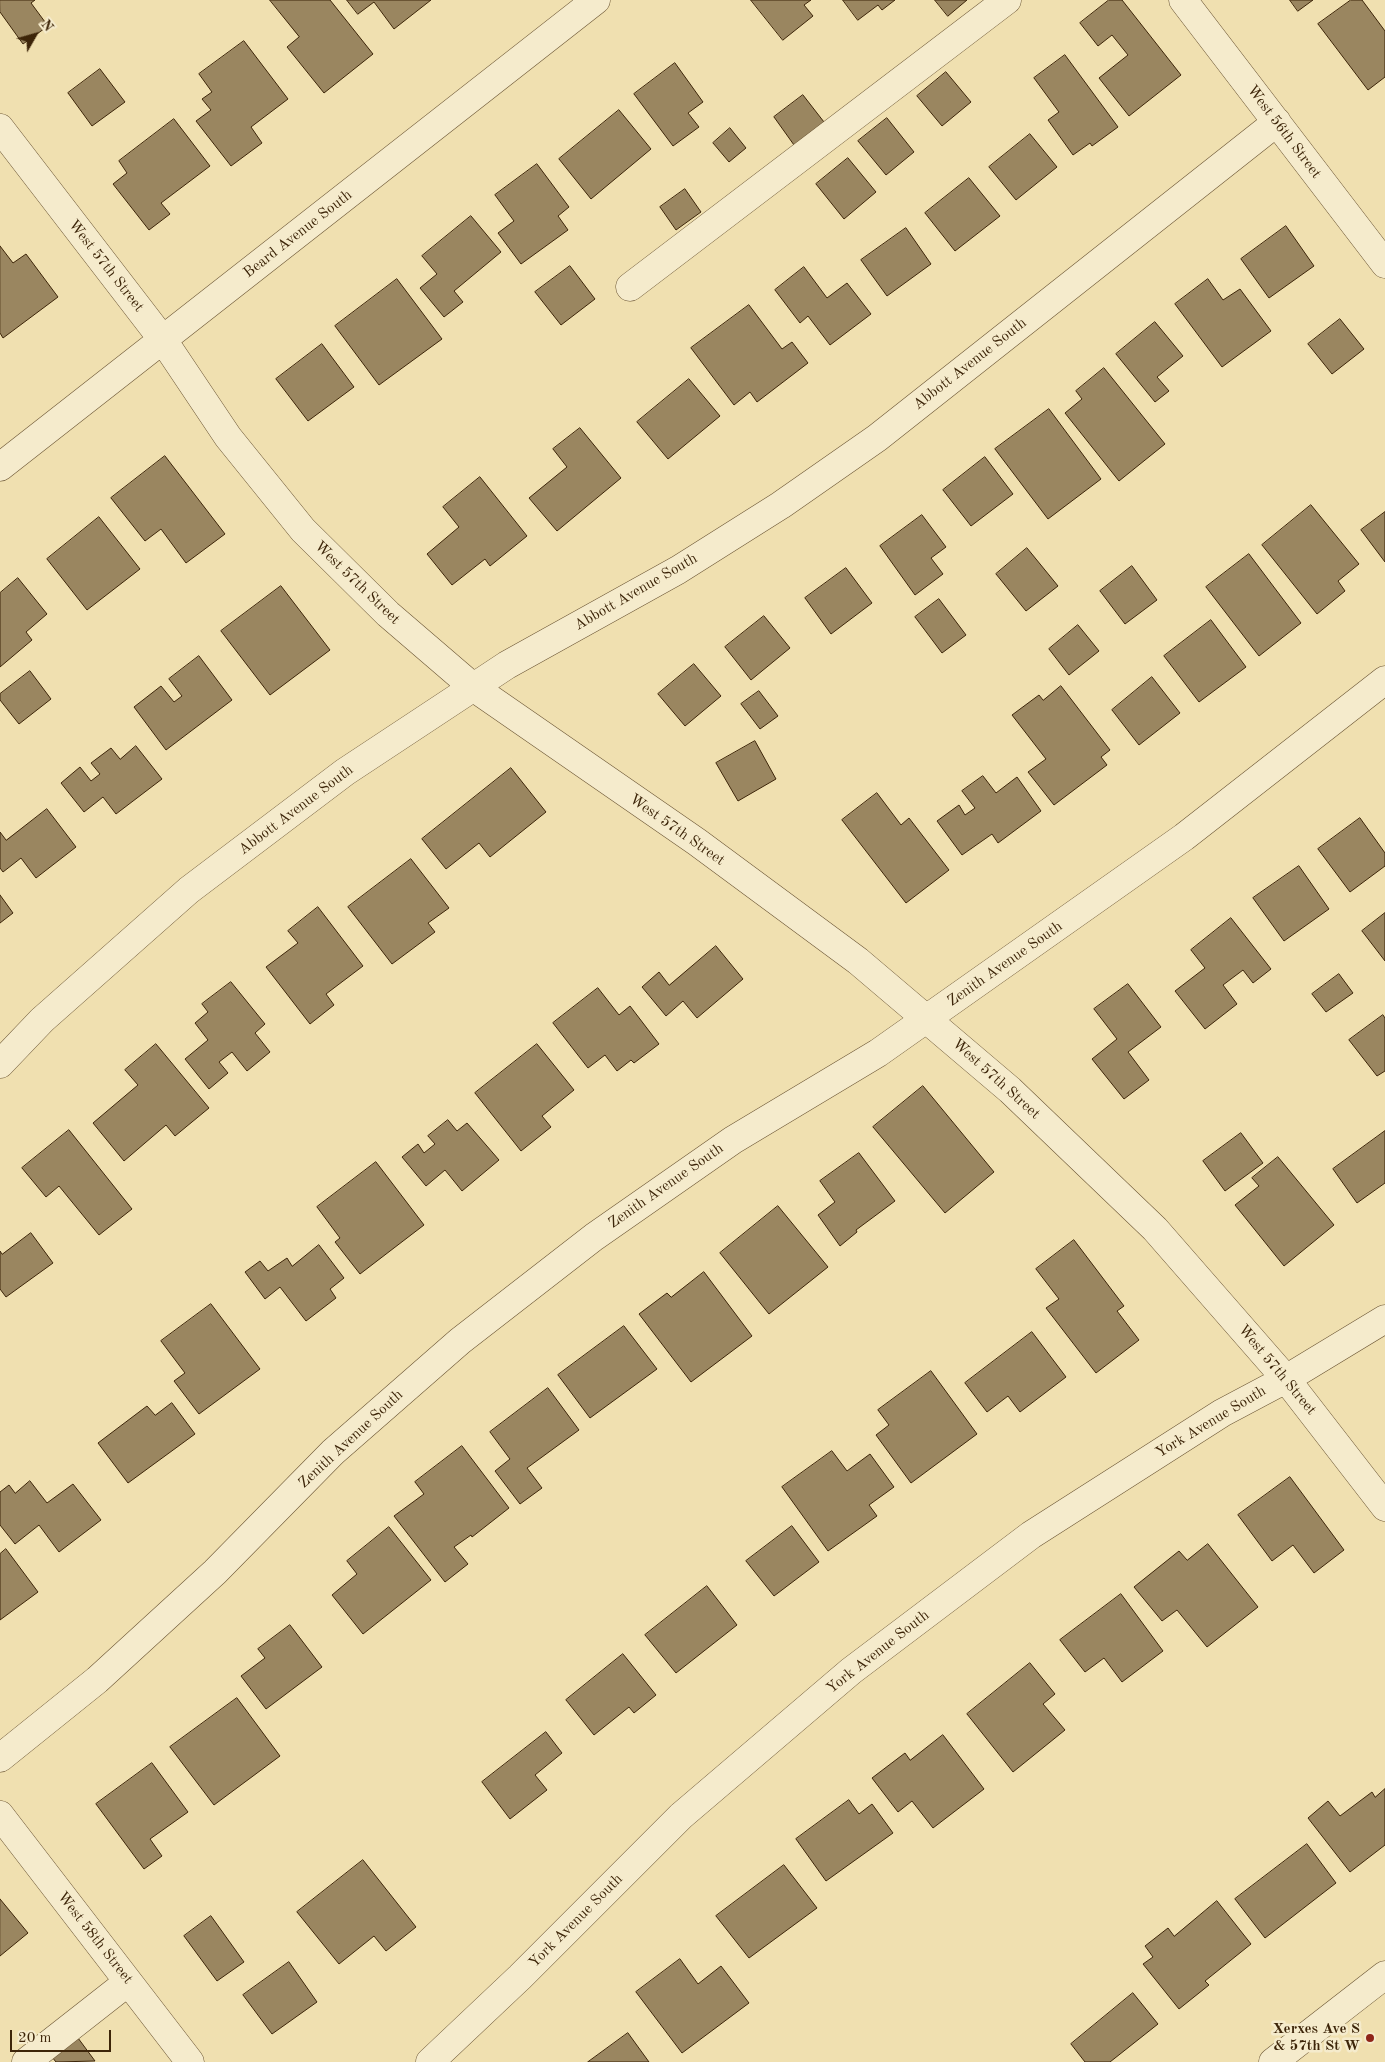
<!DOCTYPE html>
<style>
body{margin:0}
#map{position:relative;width:1385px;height:2062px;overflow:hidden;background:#f0e0b0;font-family:"Old Standard TT",serif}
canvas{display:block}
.north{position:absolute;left:10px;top:10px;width:50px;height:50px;-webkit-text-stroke:4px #f5ebcc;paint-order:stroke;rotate:52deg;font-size:14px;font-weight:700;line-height:20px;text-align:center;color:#3d2509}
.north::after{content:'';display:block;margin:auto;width:18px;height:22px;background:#3d2509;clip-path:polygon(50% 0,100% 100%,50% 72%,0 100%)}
.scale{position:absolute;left:10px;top:2030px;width:101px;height:22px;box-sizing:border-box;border:2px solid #3d2509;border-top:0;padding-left:6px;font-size:15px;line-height:18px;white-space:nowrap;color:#3d2509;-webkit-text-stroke:4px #f5ebcc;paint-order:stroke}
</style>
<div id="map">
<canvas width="1385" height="2062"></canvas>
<div class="north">N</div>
<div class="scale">20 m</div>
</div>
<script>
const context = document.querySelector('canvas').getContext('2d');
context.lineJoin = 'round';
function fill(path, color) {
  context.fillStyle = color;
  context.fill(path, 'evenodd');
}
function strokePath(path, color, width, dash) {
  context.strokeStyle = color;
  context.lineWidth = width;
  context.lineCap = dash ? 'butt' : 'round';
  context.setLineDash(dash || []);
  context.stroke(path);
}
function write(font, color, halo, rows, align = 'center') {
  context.font = font + ' "Old Standard TT",serif';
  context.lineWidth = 5;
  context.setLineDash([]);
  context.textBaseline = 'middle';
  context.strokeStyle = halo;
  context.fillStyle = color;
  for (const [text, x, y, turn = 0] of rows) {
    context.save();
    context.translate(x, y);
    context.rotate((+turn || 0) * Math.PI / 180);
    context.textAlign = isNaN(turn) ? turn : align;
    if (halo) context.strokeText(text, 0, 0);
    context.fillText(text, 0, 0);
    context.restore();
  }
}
const building = new Path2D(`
 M0 0H35L31 3 48 26 23 44 0 12Z
 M270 0H330L373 54 324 93 287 47 299 37Z
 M347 0H431L394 29 374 2 358 14Z
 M751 0H811L804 5 813 16 783 40Z
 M843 0H895L882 10 878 5 858 20Z
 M935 0H967L948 16Z
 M1109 0H1122L1181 75 1129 116 1099 78 1128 55 1112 35 1098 46 1080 23Z
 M1290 0H1313L1298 11Z
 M1351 0H1362L1385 31V77L1368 90 1318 24Z
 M244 41 288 99 251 127 262 143 231 166 196 121 211 110 202 99 212 92 199 74Z
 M1065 55 1118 127 1092 146 1090 143 1073 155 1048 120 1059 112 1034 78Z
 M675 63 703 102 688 113 699 127 673 146 634 94Z
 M100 69 125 102 92 126 68 93Z
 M946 72 971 102 942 126 917 96Z
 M803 95 824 122 794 145 774 117Z
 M619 110 651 149 591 199 559 159Z
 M887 118 914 152 886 175 858 141Z
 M174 119 210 166 161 203 170 214 149 230 113 184 127 173 119 161Z
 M730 128 746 148 729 162 713 143Z
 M1030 134 1057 167 1016 200 989 167Z
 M848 158 876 192 844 219 816 184Z
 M537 164 569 207 558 216 568 230 521 264 498 233 514 221 495 195Z
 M969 178 1000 216 955 251 925 213Z
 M685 189 701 212 676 230 660 207Z
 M471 216 501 252 454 291 463 302 444 317 420 288 437 274 422 256Z
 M1286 226 1314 266 1269 298 1241 259Z
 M906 228 931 264 887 296 861 260Z
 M0 246 13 263 26 254 58 297 3 338 0 333Z
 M570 266 595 299 561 325 535 292Z
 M804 267 827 298 847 283 871 314 830 345 808 316 800 323 775 290Z
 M397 279 442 339 379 385 335 326Z
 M1208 279 1223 300 1240 289 1271 331 1222 367 1175 304Z
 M749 305 782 349 792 342 808 363 757 402 750 392 734 405 691 348Z
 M1340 319 1364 349 1332 374 1308 344Z
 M1155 322 1183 356 1157 377 1169 391 1155 402 1116 354Z
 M322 344 354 387 308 421 276 379Z
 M1104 368 1165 444 1119 481 1065 413 1082 399 1076 391Z
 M689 379 720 416 668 459 637 422Z
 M1049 409 1101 479 1048 519 995 449Z
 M580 428 621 478 557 531 529 498 567 467 553 449Z
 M165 456 225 534 186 563 161 529 145 541 111 498Z
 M985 457 1013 494 971 526 943 490Z
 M480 477 527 536 490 566 485 559 452 585 427 554 459 527 443 507Z
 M1311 505 1359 564 1338 581 1345 591 1317 614 1262 545Z
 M1385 512V562L1361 530Z
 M922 515 946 547 931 558 943 574 915 595 880 546Z
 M99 517 140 569 87 610 47 559Z
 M1027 548 1058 586 1026 611 996 574Z
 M1249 554 1301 623 1259 656 1206 587Z
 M1132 566 1157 600 1125 624 1100 591Z
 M846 568 872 603 831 634 805 598Z
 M18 578 47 614 26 632 32 640 0 667V593Z
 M281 586 330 650 270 695 221 631Z
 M939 599 966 635 942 653 915 617Z
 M764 616 790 648 751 680 725 647Z
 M1211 620 1246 667 1199 702 1164 656Z
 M1078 625 1099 651 1069 675 1049 649Z
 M199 656 232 700 166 750 134 707 161 686 174 702 182 696 169 679Z
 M694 664 721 696 685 726 658 694Z
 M30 671 51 699 19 724 0 700V694Z
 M1152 677 1180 713 1139 745 1112 710Z
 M1061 686 1110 750 1101 757 1107 765 1054 805 1028 772 1046 759 1012 715 1039 695 1043 700Z
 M759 691 778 716 760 729 741 704Z
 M755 741 776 779 738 801 716 763Z
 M136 746 162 779 116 814 103 797 84 812 61 783 80 767 91 781 100 774 91 763 111 748 120 759Z
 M511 768 546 812 490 857 479 843 446 869 422 839Z
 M983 776 996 793 1017 777 1041 811 998 843 992 834 962 855 937 821 959 805 965 815 975 808 962 791Z
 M877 793 901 825 909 818 949 870 906 903 842 820Z
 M47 809 76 847 36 878 21 858 3 872 0 868V832L6 840Z
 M1360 818 1385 853V866L1350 892 1318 849Z
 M411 859 449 908 428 923 435 932 392 964 348 907Z
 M1299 866 1329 909 1284 941 1253 898Z
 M0 895 13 913 0 923Z
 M318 907 363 966 326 994 334 1005 310 1024 266 967 298 943 288 931Z
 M1385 913V961L1362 931Z
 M1231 918 1271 969 1253 983 1243 970 1223 985 1237 1004 1205 1029 1175 991 1205 968 1191 950Z
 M716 946 743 979 697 1018 683 1001 666 1016 642 987 659 972 669 985Z
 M1339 974 1353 993 1326 1012 1312 994Z
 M231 982 265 1024 255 1033 270 1052 247 1071 232 1052 219 1062 228 1073 209 1089 185 1059 208 1040 195 1023 208 1012 202 1004Z
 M1128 984 1161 1027 1128 1052 1149 1080 1124 1099 1092 1059 1117 1039 1094 1009Z
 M598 988 619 1015 630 1006 659 1044 634 1063 631 1060 617 1071 605 1055 588 1068 553 1023Z
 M1383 1015 1385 1018V1071L1377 1076 1349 1040Z
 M156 1044 209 1108 175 1136 166 1125 124 1161 93 1123 138 1085 125 1070Z
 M537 1044 574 1090 542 1116 551 1127 521 1151 475 1093Z
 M923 1086 994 1172 945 1213 873 1127Z
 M448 1120 457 1131 467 1123 499 1160 462 1191 445 1170 426 1186 402 1157 418 1144 424 1153 435 1144 428 1136Z
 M69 1130 132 1209 99 1235 59 1186 46 1197 22 1168Z
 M1385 1131V1183L1357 1203 1333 1169Z
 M1241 1133 1263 1163 1225 1191 1203 1161Z
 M859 1153 895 1201 856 1230 857 1232 840 1246 818 1215 835 1202 820 1181Z
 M1278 1157 1334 1225 1284 1266 1235 1205 1259 1186 1252 1178Z
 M376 1162 424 1225 360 1274 335 1242 340 1238 317 1207Z
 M778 1206 828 1267 769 1314 720 1253Z
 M31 1233 53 1263 6 1297 0 1289V1251L2 1254Z
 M1074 1240 1124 1306 1117 1311 1139 1340 1096 1373 1046 1308 1059 1299 1036 1269Z
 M319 1245 344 1278 330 1289 336 1298 306 1321 280 1287 265 1299 245 1272 260 1261 268 1271 287 1258 292 1266Z
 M704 1272 752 1336 691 1382 639 1314 667 1293 671 1297Z
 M211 1304 260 1369 199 1414 174 1381 185 1373 161 1341Z
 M624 1326 657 1369 590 1418 558 1375Z
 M1032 1332 1066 1377 1020 1412 1008 1396 987 1412 965 1383Z
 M931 1371 977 1434 911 1483 876 1435 889 1425 878 1410Z
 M548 1388 579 1430 527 1468 542 1488 520 1504 495 1471 510 1459 490 1432Z
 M172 1403 195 1434 128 1483 98 1443 147 1406 155 1415Z
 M462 1446 509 1508 472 1537 471 1535 454 1547 468 1564 445 1582 394 1516 424 1494 415 1482Z
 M832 1451 847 1471 870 1454 894 1487 869 1505 877 1516 828 1551 782 1487Z
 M1290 1477 1344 1550 1314 1573 1293 1545 1272 1561 1238 1515Z
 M30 1481 47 1503 73 1484 101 1520 59 1552 39 1525 15 1544 0 1525V1492L9 1485 15 1493Z
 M792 1526 819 1562 774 1596 746 1561Z
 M389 1527 431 1580 363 1634 332 1595 357 1574 347 1561Z
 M1208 1544 1258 1607 1207 1647 1177 1610 1162 1621 1134 1587 1179 1551 1187 1560Z
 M6 1549 38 1592 0 1620V1554Z
 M707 1586 737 1625 676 1673 645 1635Z
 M1121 1594 1163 1651 1122 1682 1104 1658 1085 1672 1060 1640Z
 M290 1625 322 1667 266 1709 241 1676 265 1658 258 1649Z
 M623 1654 656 1695 634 1713 629 1707 594 1735 566 1700Z
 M1030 1663 1055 1694 1043 1704 1065 1730 1013 1772 967 1714Z
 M237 1698 280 1756 214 1805 170 1747Z
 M546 1732 562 1753 535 1775 547 1790 510 1819 482 1782Z
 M943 1735 984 1789 933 1828 912 1801 898 1812 872 1778 905 1753 910 1760Z
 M152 1763 188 1812 150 1839 162 1856 144 1869 96 1804Z
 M1385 1789V1845L1350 1872 1308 1818 1328 1801 1340 1816 1372 1792 1375 1797Z
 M849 1800 859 1814 872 1804 893 1833 826 1881 796 1839Z
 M1307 1844 1336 1883 1265 1938 1235 1899Z
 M363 1860 416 1927 386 1951 374 1936 339 1964 297 1912Z
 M784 1865 817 1908 749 1958 716 1916Z
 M0 1899 28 1933 0 1956Z
 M1217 1901 1251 1944 1205 1981 1209 1985 1179 2009 1143 1964 1153 1957 1145 1946 1168 1928 1174 1936Z
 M211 1916 244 1962 217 1981 184 1936Z
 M680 1959 698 1984 721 1966 749 2003 682 2053 636 1992Z
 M289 1962 317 2002 272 2034 243 1995Z
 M1133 1993 1158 2024 1110 2062H1085L1071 2044Z
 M628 2033 649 2062H588Z
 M78 2038 95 2061 56 2062 52 2057Z`);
fill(building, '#9a8660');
strokePath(building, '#3d2509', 1);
const minor = new Path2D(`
 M1183 0 1385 264
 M0 128 163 340 228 437 303 530 388 614 473 687 697 842 858 961 1010 1090 1155 1229 1286 1379 1385 1507
 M630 287 1007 0
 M0 467 596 0
 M0 1064 42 1020 189 890 345 772 507 665 678 570 781 505 877 438 1277 122
 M0 1758 97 1680 215 1572 333 1452 460 1341 594 1237 733 1140 878 1053 1184 837 1385 680
 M0 1815 190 2062
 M26 2062 128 1982
 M430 2062 520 1977 681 1816 851 1671 1031 1535 1222 1413 1286 1379 1385 1319
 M1273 2062 1385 1975`);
strokePath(minor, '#6a5433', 29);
strokePath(minor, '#f5ebcc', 28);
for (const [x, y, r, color] of [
 [1370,2038,5,"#8f2418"]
]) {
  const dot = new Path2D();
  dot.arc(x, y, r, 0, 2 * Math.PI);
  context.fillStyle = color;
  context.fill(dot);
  strokePath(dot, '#f5ebcc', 2);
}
write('15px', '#3d2509', '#f5ebcc', [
 ["West 56th Street",1284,132,53],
 ["Beard Avenue South",298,234,-38],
 ["West 57th Street",106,266,52],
 ["Abbott Avenue South",970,364,-38],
 ["West 57th Street",357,583,44],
 ["Abbott Avenue South",636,592,-30],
 ["Abbott Avenue South",296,810,-37],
 ["West 57th Street",677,830,35],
 ["Zenith Avenue South",1005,964,-35],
 ["West 57th Street",996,1079,42],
 ["Zenith Avenue South",666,1186,-35],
 ["West 57th Street",1277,1370,50],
 ["York Avenue South",1211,1422,-31],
 ["Zenith Avenue South",351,1439,-43],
 ["York Avenue South",878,1652,-38],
 ["York Avenue South",576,1921,-45],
 ["West 58th Street",95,1938,52]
]);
write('bold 15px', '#3d2509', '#f5ebcc', [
 ["Xerxes Ave S",1360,2029],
 ["& 57th St W",1360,2046]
], 'right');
</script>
